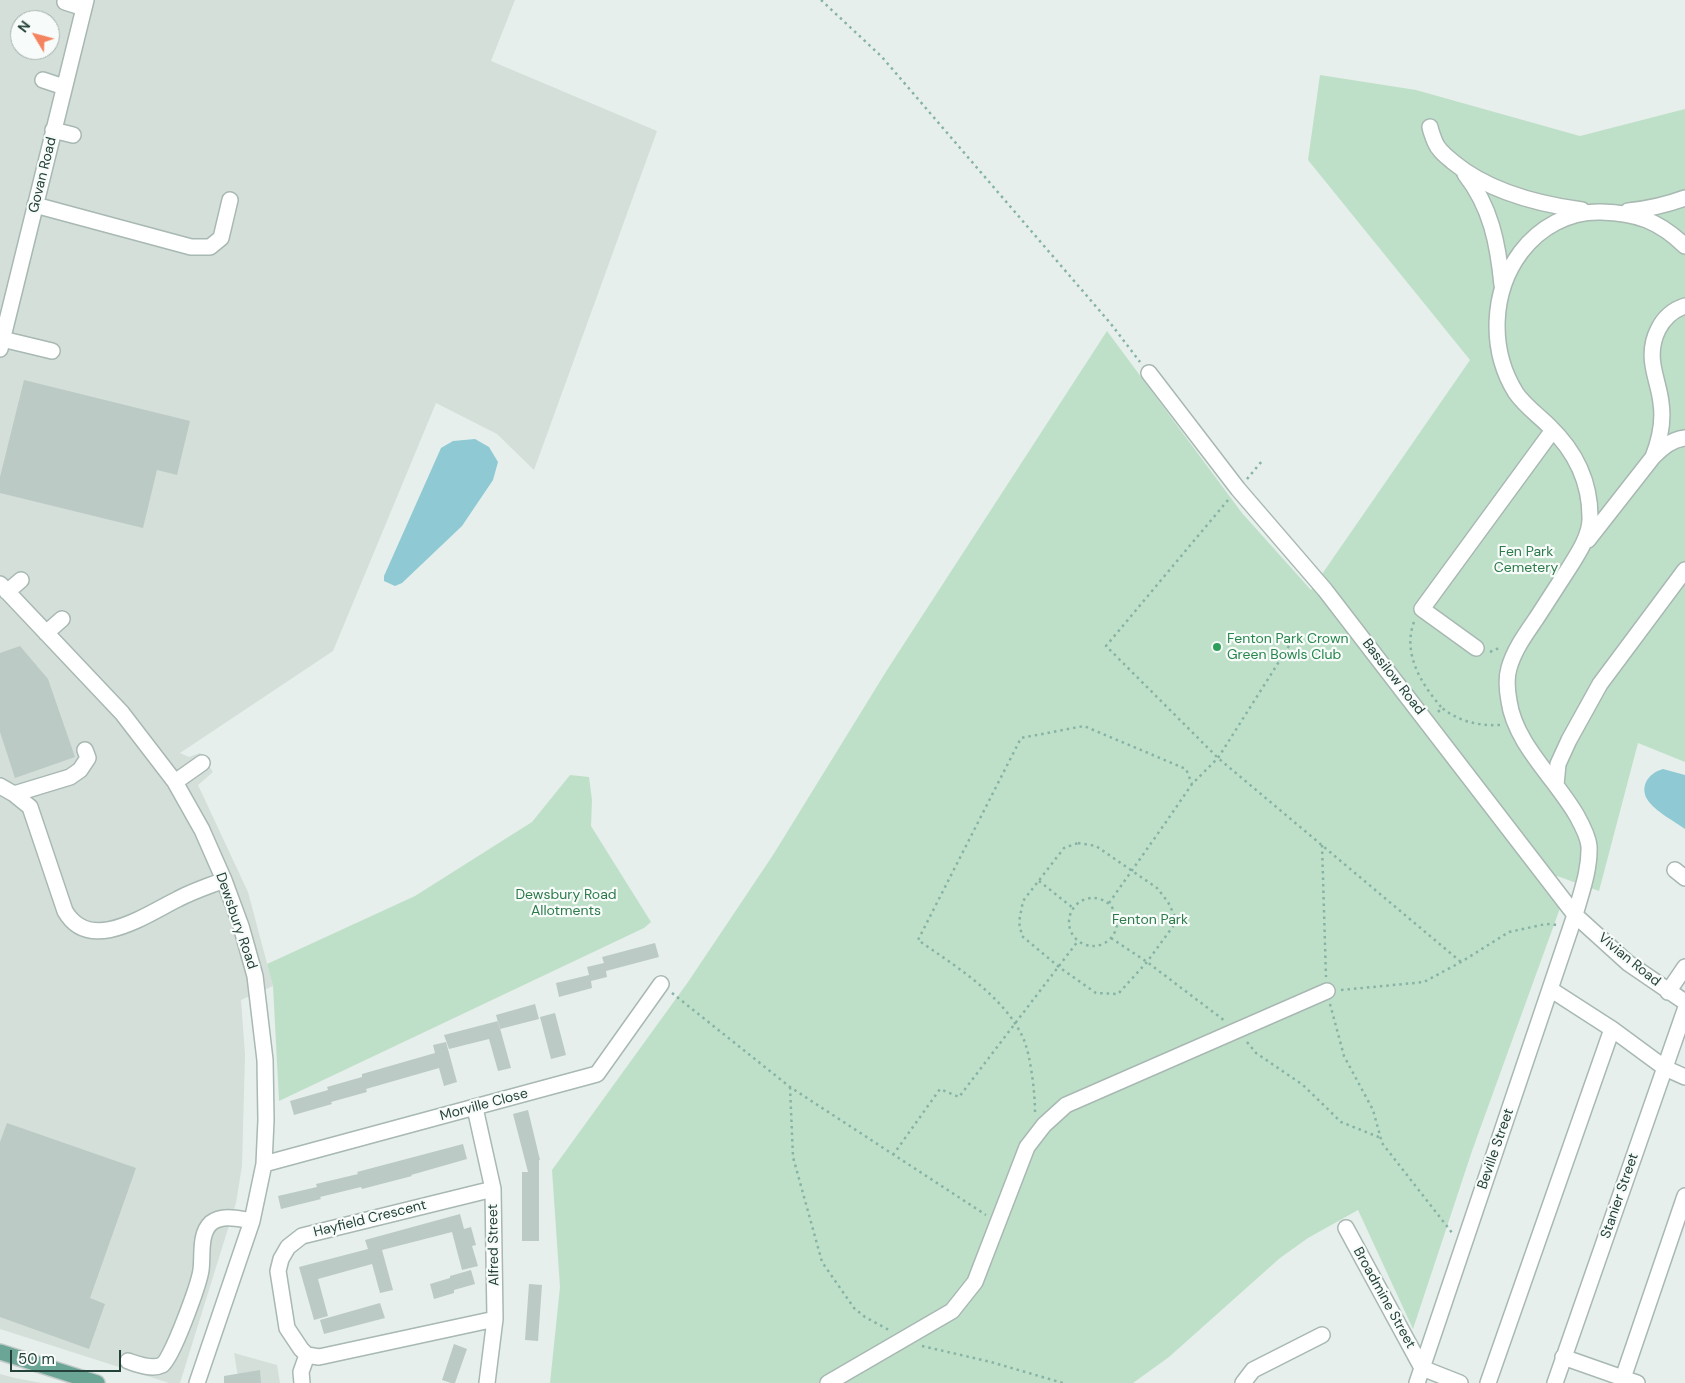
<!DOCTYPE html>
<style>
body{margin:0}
#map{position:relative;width:1685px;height:1383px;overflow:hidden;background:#e6efeb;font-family:"DM Sans",sans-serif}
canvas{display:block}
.north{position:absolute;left:10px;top:10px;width:50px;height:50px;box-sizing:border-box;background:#f7fbf9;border:1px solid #a3b1ad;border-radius:50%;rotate:307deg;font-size:14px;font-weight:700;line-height:20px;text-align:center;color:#24423a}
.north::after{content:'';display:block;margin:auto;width:18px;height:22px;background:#f4845f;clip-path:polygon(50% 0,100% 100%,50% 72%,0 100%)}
.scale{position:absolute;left:10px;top:1350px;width:111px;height:22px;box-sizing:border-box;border:2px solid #24423a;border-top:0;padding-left:6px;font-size:15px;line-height:18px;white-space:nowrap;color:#24423a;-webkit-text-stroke:4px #f7fbf9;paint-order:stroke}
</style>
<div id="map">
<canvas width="1685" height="1383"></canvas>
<div class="north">N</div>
<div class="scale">50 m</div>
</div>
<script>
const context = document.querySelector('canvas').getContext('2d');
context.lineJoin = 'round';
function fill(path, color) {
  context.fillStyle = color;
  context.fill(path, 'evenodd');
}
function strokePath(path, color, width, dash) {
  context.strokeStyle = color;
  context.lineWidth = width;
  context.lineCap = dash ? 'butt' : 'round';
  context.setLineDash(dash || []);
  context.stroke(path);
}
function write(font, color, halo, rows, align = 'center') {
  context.font = font + ' "DM Sans",sans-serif';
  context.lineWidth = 4.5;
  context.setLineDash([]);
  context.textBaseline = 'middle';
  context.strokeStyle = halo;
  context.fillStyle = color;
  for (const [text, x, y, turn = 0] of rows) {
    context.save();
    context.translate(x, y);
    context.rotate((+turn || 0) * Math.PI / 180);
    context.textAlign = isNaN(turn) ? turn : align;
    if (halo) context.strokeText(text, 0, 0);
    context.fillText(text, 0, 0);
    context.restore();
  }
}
fill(new Path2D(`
 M0 0H515L491 61 657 131 534 470 497 434 436 403 333 651 180 753 189 757 200 753 213 772 198 785 248 892 273 986 241 1000 245 1055 242 1166 236 1203 180 1383H169L0 1329ZM20 20H50V50H20Z
 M234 1353 277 1365 280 1383H239Z
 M0 1374 15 1378 42 1383H0Z`), '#d4dfda');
fill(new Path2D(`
 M1320 75 1416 90 1580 136 1685 109V762L1638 743 1599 891 1557 876 1545 886 1563 900 1472 1151 1413 1329 1358 1210 1308 1238 1280 1258 1169 1357 1133 1383H550L560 1287 552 1170 688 982 773 855 887 670 1107 331 1242 513 1311 590 1470 360 1308 160Z
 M570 775 589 777 592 800 591 826 651 922 644 928 279 1101 273 986 267 964 415 896 532 822Z`), '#bfe0c8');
fill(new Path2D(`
 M475 439 489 447 498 462 493 480 462 526 402 583 395 586 384 581V576L441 448 453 441Z
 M1663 769 1685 775V829C1674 821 1658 813 1649 802 1638 788 1648 773 1663 769Z`), '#8ec9d4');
fill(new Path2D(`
 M24 380 190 421 177 475 157 470 143 528 0 493V477Z
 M20 646 48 679 75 757 15 778 0 732V653Z
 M655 943 659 957 606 971 607 977 591 981 592 988 559 997 556 983 589 975 587 967 604 963 602 957Z
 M535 1004 539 1019 500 1029 496 1015Z
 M555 1013 566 1055 551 1059 540 1017Z
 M498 1021 511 1068 498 1071 489 1039 449 1049 444 1035Z
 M446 1042 457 1082 444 1086 439 1068 366 1089 367 1092 331 1102 332 1104 294 1115 290 1101 328 1090 327 1087 362 1077V1074L435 1053 433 1045Z
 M528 1110 540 1160H539V1241H522V1172H528L513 1114Z
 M7 1123 136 1168 90 1298 105 1304 89 1349 0 1317V1142Z
 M463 1144 467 1159 411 1175 412 1176 362 1189 361 1187 320 1197 321 1199 281 1209 278 1196 317 1187 316 1184 358 1174 357 1172Z
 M460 1214 464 1229 471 1227 476 1245 472 1246 478 1266 462 1270 452 1232 382 1250 393 1290 380 1293 372 1264 318 1279 328 1316 314 1320 299 1267 368 1249 365 1240Z
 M471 1270 475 1284 454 1290V1293L434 1299 430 1284 450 1278V1276Z
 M529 1284 542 1285 538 1341 525 1340Z
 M380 1303 385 1318 324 1334 320 1320Z
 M454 1344 467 1349 455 1383H451L442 1380Z
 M260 1370 261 1383H224V1376Z`), '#bbcac4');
const minor = new Path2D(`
 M65 2 84 8
 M43 80 64 87
 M1430 127C1431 132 1433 137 1435 142 1438 150 1446 156 1453 162 1488 191 1537 204 1582 210
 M53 130 73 135
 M1465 174C1491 207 1498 244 1502 285
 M35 205 191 247H210L221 238 230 200
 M1628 211C1648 209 1666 205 1685 198
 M2 339 52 351
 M0 349 86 0
 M1149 373 1238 489 1325 590 1575 915 1628 963 1685 1002
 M1653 457C1660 439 1664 422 1661 403 1660 391 1655 378 1653 365 1649 341 1660 314 1685 306
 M1588 540 1653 457C1663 447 1671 440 1685 438
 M0 584 122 713 175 782 202 830 224 880 241 926 255 976 265 1060 266 1120 264 1164 252 1221 197 1383
 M7 592 21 580
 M46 633 62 619
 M1476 648 1422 609 1553 430
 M175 782 202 763
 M1556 785 1558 764 1569 740 1600 684 1685 570
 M0 786 14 794 30 807 65 911C90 955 147 914 178 899 193 891 209 886 224 880
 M14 794 70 777 80 770 88 758 85 750
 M1675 870 1685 878
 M1550 989 1612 1029 1665 1068 1685 1077
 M1668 992 1685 967
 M475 1108 493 1189 495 1319 487 1383
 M264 1164 597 1074 661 984
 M493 1189 302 1236 288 1247 281 1259 278 1271 287 1328 301 1349 307 1355 319 1357 495 1319
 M1346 1228 1422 1368 1460 1383
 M1563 1357 1637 1383
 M128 1361C137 1364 152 1370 162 1365 172 1359 199 1284 201 1270 203 1256 199 1234 211 1223 223 1214 239 1219 252 1221
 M1623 1378 1685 1196
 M302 1383 301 1372 307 1355
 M828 1383 952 1311 975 1282 1027 1147 1044 1125 1066 1105 1327 991
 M1243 1383 1253 1370 1322 1335
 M1417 1383 1575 915C1581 893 1590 870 1589 846 1588 836 1582 825 1577 816 1556 779 1515 744 1509 701 1507 690 1506 678 1509 668 1514 650 1525 635 1536 619 1547 602 1558 585 1569 568 1578 554 1591 534 1590 517 1590 481 1575 451 1549 426 1538 415 1525 406 1516 393 1489 350 1491 292 1521 252 1540 227 1569 211 1601 212 1637 213 1659 221 1685 246
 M1488 1383 1612 1029
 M1555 1383 1685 1010`);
const major = new Path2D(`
 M0 1352 97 1383`);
strokePath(minor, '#a8b8b2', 18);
strokePath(major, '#c2cac8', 18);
strokePath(new Path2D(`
 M821 0 882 57 1111 324 1140 362
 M1247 479 1262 461
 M1228 500 1106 646 1218 758 1461 962
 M1414 622C1402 654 1422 685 1442 708
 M1490 652 1501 647
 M1438 712 1442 708C1460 722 1479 726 1501 725
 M1078 843 1096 846 1157 888 1168 902 1177 921 1147 962 1118 994 1096 993 1059 967 1022 936 1019 922 1023 901 1064 848Z
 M1322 845 1326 977
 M1039 881 1073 908
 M1069 922a24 24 0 1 1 48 0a24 24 0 1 1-48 0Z
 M1109 903 1166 822 1192 784 1218 758 1294 638
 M1111 938 1147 962 1225 1021
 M1341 990 1424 982 1461 962 1509 932 1546 924 1558 925
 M672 993 790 1087 986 1215
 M1330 1004 1344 1056 1373 1110 1382 1143 1453 1234
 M1247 1042 1256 1053 1303 1085 1341 1122 1381 1138
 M790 1087 793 1157 822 1262 854 1308 865 1317 889 1330
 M1035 1112C1035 1102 1034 1092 1033 1082 1031 1068 1029 1053 1024 1040 1005 996 955 966 918 940L1021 738 1084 726 1186 769 1192 784
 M893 1155 940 1089 959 1097 1078 941
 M922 1346 991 1362 1063 1383`), '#86b3a5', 2.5, [2.5, 4]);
strokePath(minor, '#fff', 15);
strokePath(major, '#6aa596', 15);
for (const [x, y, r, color] of [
 [1217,647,5,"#2e9e5b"]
]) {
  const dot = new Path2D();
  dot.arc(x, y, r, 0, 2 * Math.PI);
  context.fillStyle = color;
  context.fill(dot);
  strokePath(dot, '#f7fbf9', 2);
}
write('14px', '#24423a', '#f7fbf9', [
 ["Govan Road",43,175,-76],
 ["Bassilow Road",1393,677,52],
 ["Dewsbury Road",236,921,71],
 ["Vivian Road",1629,960,39],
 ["Morville Close",484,1105,-15],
 ["Beville Street",1496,1149,-71],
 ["Stanier Street",1620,1196,-71],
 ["Hayfield Crescent",370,1219,-14],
 ["Alfred Street",494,1245,-91],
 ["Broadmine Street",1384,1298,61]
]);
write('14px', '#2d7a4b', '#f7fbf9', [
 ["Fen Park",1526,552],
 ["Cemetery",1526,568],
 ["Dewsbury Road",566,895],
 ["Allotments",566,911],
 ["Fenton Park",1150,920]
]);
write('14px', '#27864d', '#f7fbf9', [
 ["Fenton Park Crown",1227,639],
 ["Green Bowls Club",1227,655]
], 'left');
</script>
